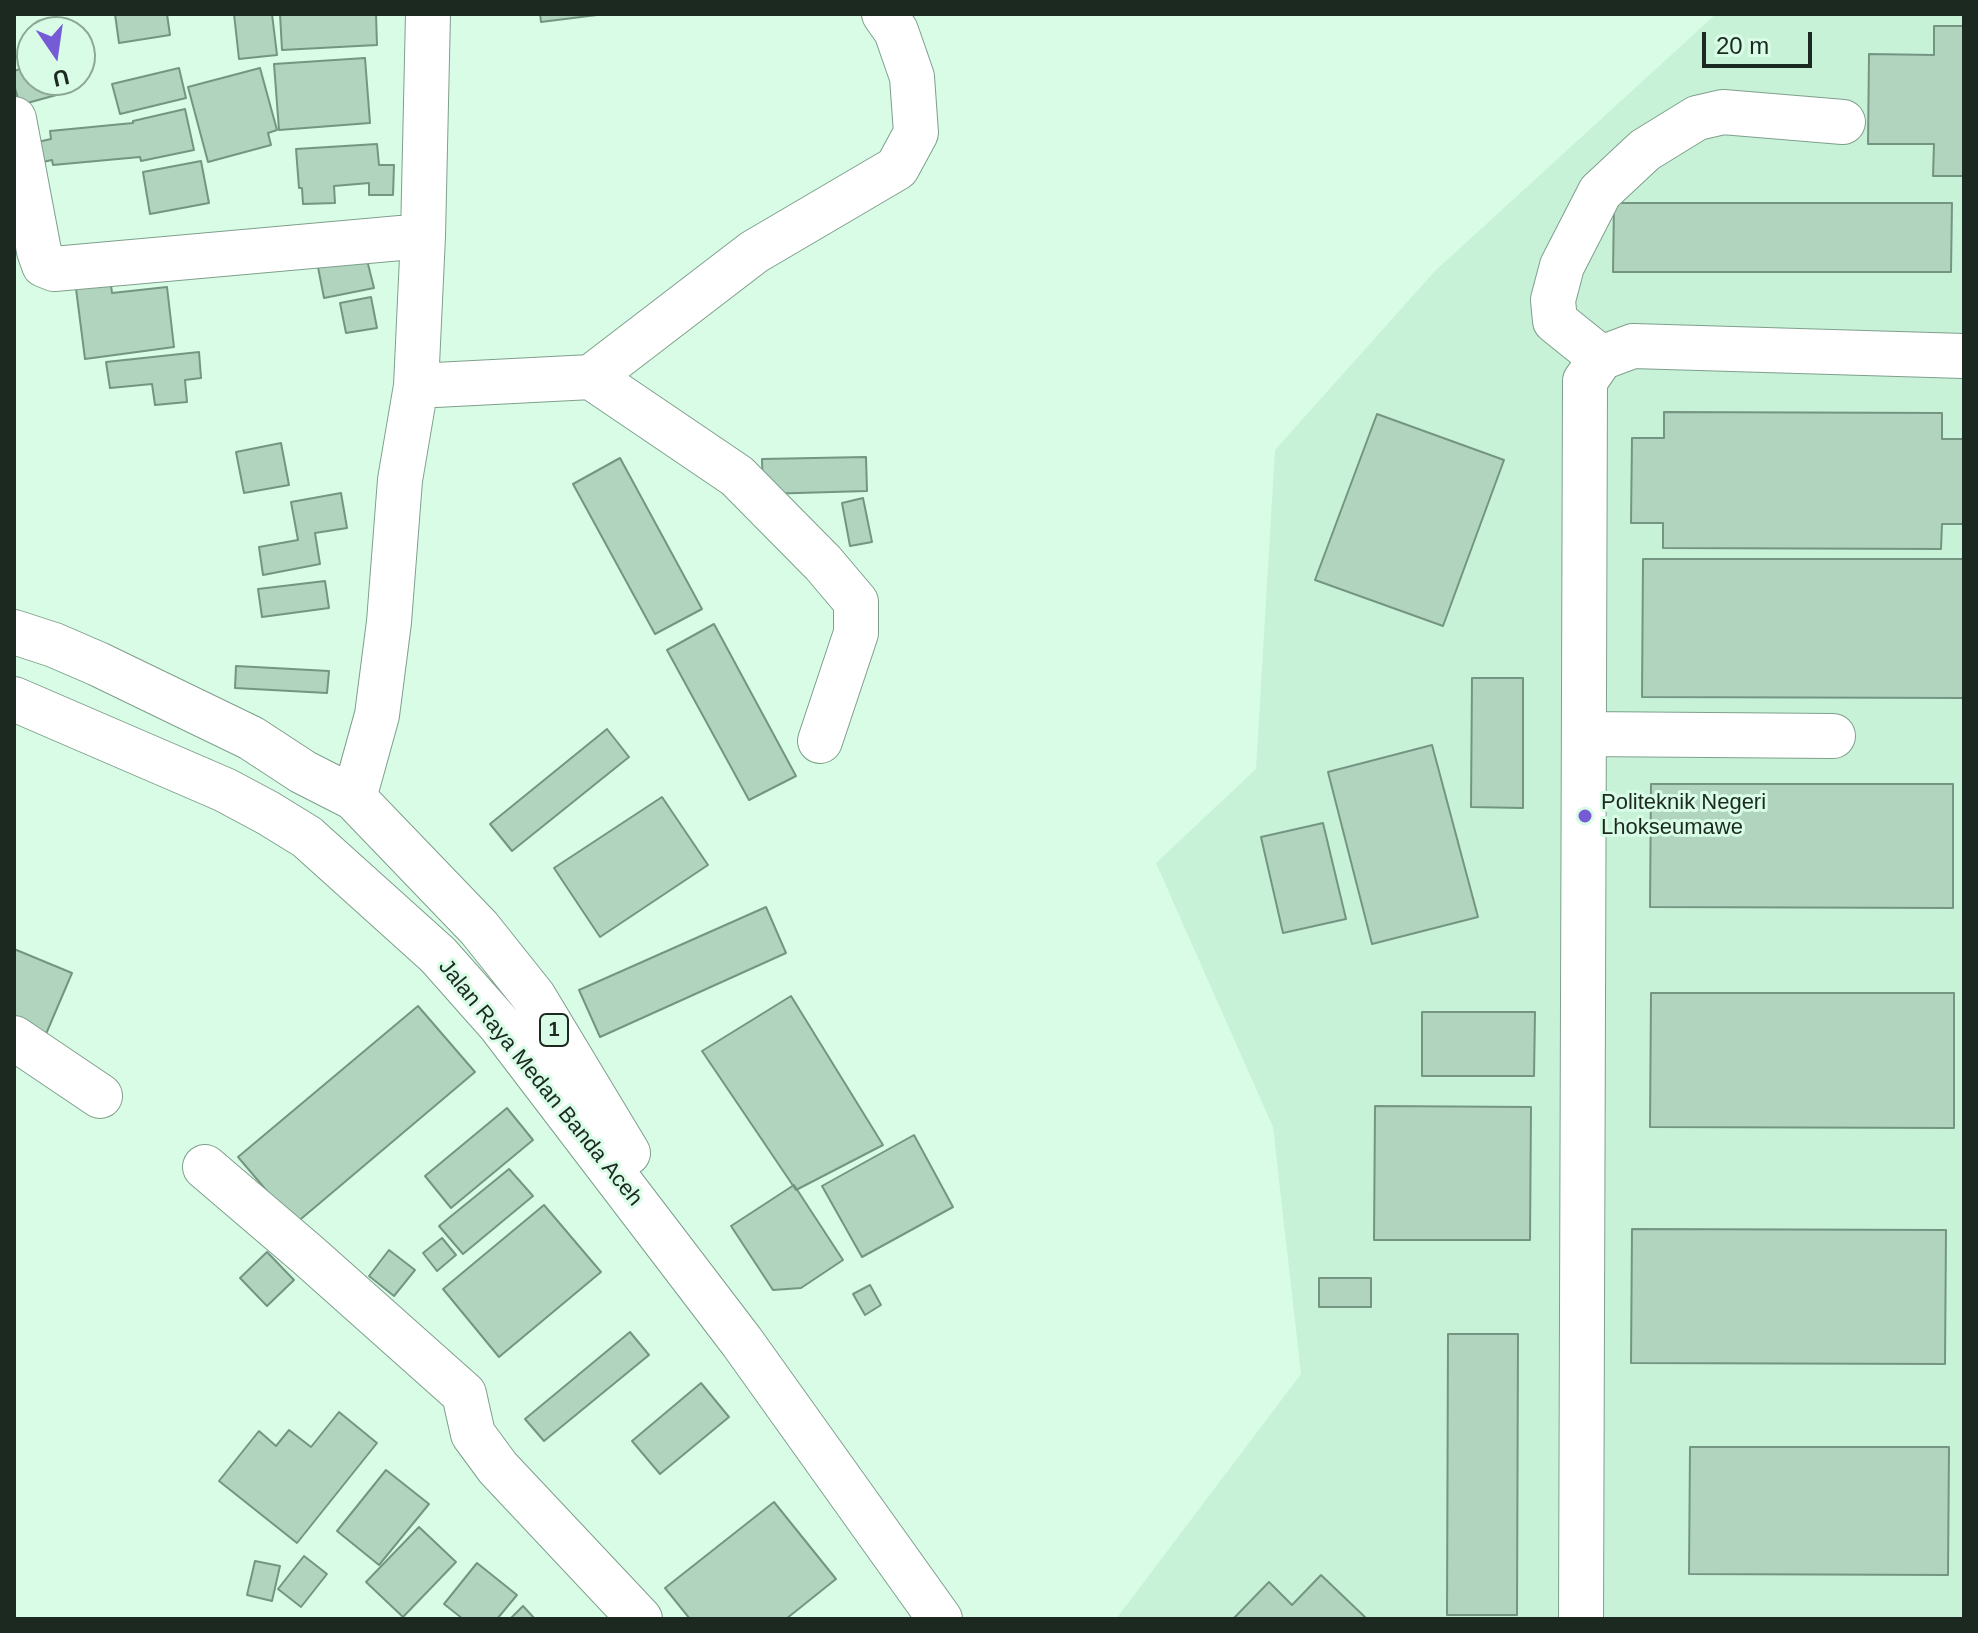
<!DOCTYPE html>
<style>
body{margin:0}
#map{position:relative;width:1978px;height:1633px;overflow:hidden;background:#d8fce6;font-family:Arial,sans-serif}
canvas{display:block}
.frame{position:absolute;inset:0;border:16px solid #1c2921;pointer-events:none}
.north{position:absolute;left:16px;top:16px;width:80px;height:80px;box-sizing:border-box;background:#d8fce6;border:2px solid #8da897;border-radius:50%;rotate:167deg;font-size:22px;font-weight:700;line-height:32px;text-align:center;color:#1c2921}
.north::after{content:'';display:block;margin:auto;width:28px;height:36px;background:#755bd6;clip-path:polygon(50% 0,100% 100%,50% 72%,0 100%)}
.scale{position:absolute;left:1702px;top:32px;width:110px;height:36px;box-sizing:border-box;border:4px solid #1c2921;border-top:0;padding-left:10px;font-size:24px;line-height:28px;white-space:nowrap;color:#1c2921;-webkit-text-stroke:6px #d8fce6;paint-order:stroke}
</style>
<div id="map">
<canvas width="1978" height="1633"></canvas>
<div class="frame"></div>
<div class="north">U</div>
<div class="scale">20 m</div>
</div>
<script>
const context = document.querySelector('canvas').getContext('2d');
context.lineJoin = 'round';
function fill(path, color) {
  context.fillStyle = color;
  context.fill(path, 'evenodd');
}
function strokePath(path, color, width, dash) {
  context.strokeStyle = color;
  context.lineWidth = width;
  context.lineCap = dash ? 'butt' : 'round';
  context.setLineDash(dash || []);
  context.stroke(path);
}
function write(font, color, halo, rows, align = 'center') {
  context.font = font + ' Arial,sans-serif';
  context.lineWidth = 6;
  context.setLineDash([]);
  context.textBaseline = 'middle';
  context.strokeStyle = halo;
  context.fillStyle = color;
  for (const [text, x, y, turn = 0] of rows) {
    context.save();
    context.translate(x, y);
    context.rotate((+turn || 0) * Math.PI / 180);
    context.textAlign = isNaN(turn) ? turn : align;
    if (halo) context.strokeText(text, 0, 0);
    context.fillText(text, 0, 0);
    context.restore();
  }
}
fill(new Path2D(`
 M1716 14H1964V1619H1116L1301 1374 1273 1127 1156 863 1256 769 1275 450 1435 271Z`), '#c7f2d8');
const building = new Path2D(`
 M115 14H167L170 35 119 43Z
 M234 14H272L277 55 239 59Z
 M280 14H376L377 45 282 50Z
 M540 14H605L541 22Z
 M1934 26H1964V176H1933L1934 144H1868L1869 54 1934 55Z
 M365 58 370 123 279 130 274 64Z
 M32 65V80H68L71 91 20 105 14 85V71Z
 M179 68 186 98 120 114 112 84Z
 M260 68 277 130 268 133 271 145 208 162 188 87Z
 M185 109 194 150 141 161 140 157 53 165 52 160 38 163 33 143 51 139 50 131 133 123V121Z
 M377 144 379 165H394L393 195H369V183L334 186 335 203 303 204 302 188H299L296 149Z
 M201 161 209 203 150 214 143 172Z
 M1614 203H1952L1951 272H1613Z
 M364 248 374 288 324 298 316 257Z
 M109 269 112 293 167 287 174 347 85 359 74 273Z
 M371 297 377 328 346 333 340 303Z
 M199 352 201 378 185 380 187 402 155 405 152 384 110 388 106 362Z
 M1664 412 1942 413V439H1964V524H1942L1941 549 1663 548V523H1631L1632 438H1664Z
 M1377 414 1504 460 1443 626 1315 580Z
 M281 443 289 485 244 493 236 452Z
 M866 457 867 491 763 494 762 459Z
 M620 458 702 609 655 634 573 484Z
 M341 493 347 528 315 533 320 564 263 575 259 547 298 540 291 502Z
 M863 498 872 542 850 546 842 503Z
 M1643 559H1964V698L1642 697Z
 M325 581 329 608 262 617 258 589Z
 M714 624 796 776 749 800 667 650Z
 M236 666 329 671 327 693 235 688Z
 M1472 678H1523V808L1471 807Z
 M607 729 629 757 512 851 490 824Z
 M1432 745 1478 917 1372 944 1328 772Z
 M1651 784H1953V908L1650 907Z
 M662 797 708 865 600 937 554 868Z
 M1323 823 1346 919 1283 933 1261 837Z
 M766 907 786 953 600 1037 579 990Z
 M14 949 72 973 43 1041 14 1029Z
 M1651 993H1954V1128L1650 1127Z
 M791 996 883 1145 796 1190 702 1051Z
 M418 1006 475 1072 295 1224 238 1157Z
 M1422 1012H1535L1534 1076H1422Z
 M1375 1106 1531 1107 1530 1240H1374Z
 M507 1108 533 1140 451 1208 425 1176Z
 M914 1135 953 1207 862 1257 822 1186Z
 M509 1169 533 1196 463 1254 439 1226Z
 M794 1185 843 1260 801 1288 773 1290 731 1226Z
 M544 1205 601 1272 499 1357 443 1289Z
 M1632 1229 1946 1230 1945 1364 1631 1363Z
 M442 1238 456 1255 437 1271 423 1253Z
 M389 1250 415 1270 394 1296 369 1276Z
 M267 1252 294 1280 267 1306 240 1278Z
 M1319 1278H1371V1307H1319Z
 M870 1285 881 1305 865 1315 853 1294Z
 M630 1332 649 1355 544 1441 525 1419Z
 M1448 1334H1518L1517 1615H1447Z
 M701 1383 729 1417 660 1474 632 1441Z
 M339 1412 377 1443 297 1543 219 1481 259 1431 276 1446 289 1430 311 1447Z
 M1690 1447H1949L1948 1575 1689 1574Z
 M386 1470 429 1504 379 1565 337 1531Z
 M774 1502 836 1579 786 1619H690L665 1588Z
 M419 1527 456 1562 403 1617 366 1582Z
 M304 1556 327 1574 301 1607 278 1589Z
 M255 1561 280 1566 272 1601 247 1595Z
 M477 1563 517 1595 497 1619H463L444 1604Z
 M1321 1575 1367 1619H1233L1269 1582 1292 1605Z
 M523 1606 535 1619H510Z`);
fill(building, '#b1d4bf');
strokePath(building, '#749582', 2);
const minor = new Path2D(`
 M14 119 39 251 44 265 54 269 423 236
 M1601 358 1555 321 1553 300 1562 266 1600 192 1645 150 1697 118 1723 112 1843 122
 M591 377 737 476 823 563 856 602V633L820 741
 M416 386 591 377 754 252 897 168 916 133 912 77 896 31 884 14
 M1584 734 1833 736
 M354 798 377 715 389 622 400 480 416 386 423 236 428 14
 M14 1038 100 1096
 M205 1167 308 1255 464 1394 473 1434 498 1468 640 1619
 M1581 1619 1585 381 1601 358 1633 346 1964 356`);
const highway = new Path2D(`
 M14 632 54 645 98 664 251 738 303 772 354 798 479 928 534 997 628 1153
 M14 699 225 790 268 813 307 837 438 955 500 1025 742 1342 940 1619`);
strokePath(minor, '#7f9f8c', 46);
strokePath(highway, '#7f9f8c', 46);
strokePath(minor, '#fff', 44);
strokePath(highway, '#fff', 44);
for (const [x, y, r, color] of [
 [1585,816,8,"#755bd6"]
]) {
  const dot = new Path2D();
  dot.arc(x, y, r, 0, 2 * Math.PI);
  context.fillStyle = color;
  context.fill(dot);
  strokePath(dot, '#d8fce6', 3);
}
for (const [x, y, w] of [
 [554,1030,28]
]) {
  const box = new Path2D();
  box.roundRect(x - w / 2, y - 16, w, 32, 6);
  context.fillStyle = '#d8fce6';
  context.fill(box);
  strokePath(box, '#1c2921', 2);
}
write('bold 20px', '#1c2921', null, [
 ["1",554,1030]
]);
write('22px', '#1c2921', '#d8fce6', [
 ["Politeknik Negeri",1601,803],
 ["Lhokseumawe",1601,828]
], 'left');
write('22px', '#1c2921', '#d8fce6', [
 ["Jalan Raya Medan Banda Aceh",540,1083,51]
]);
</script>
